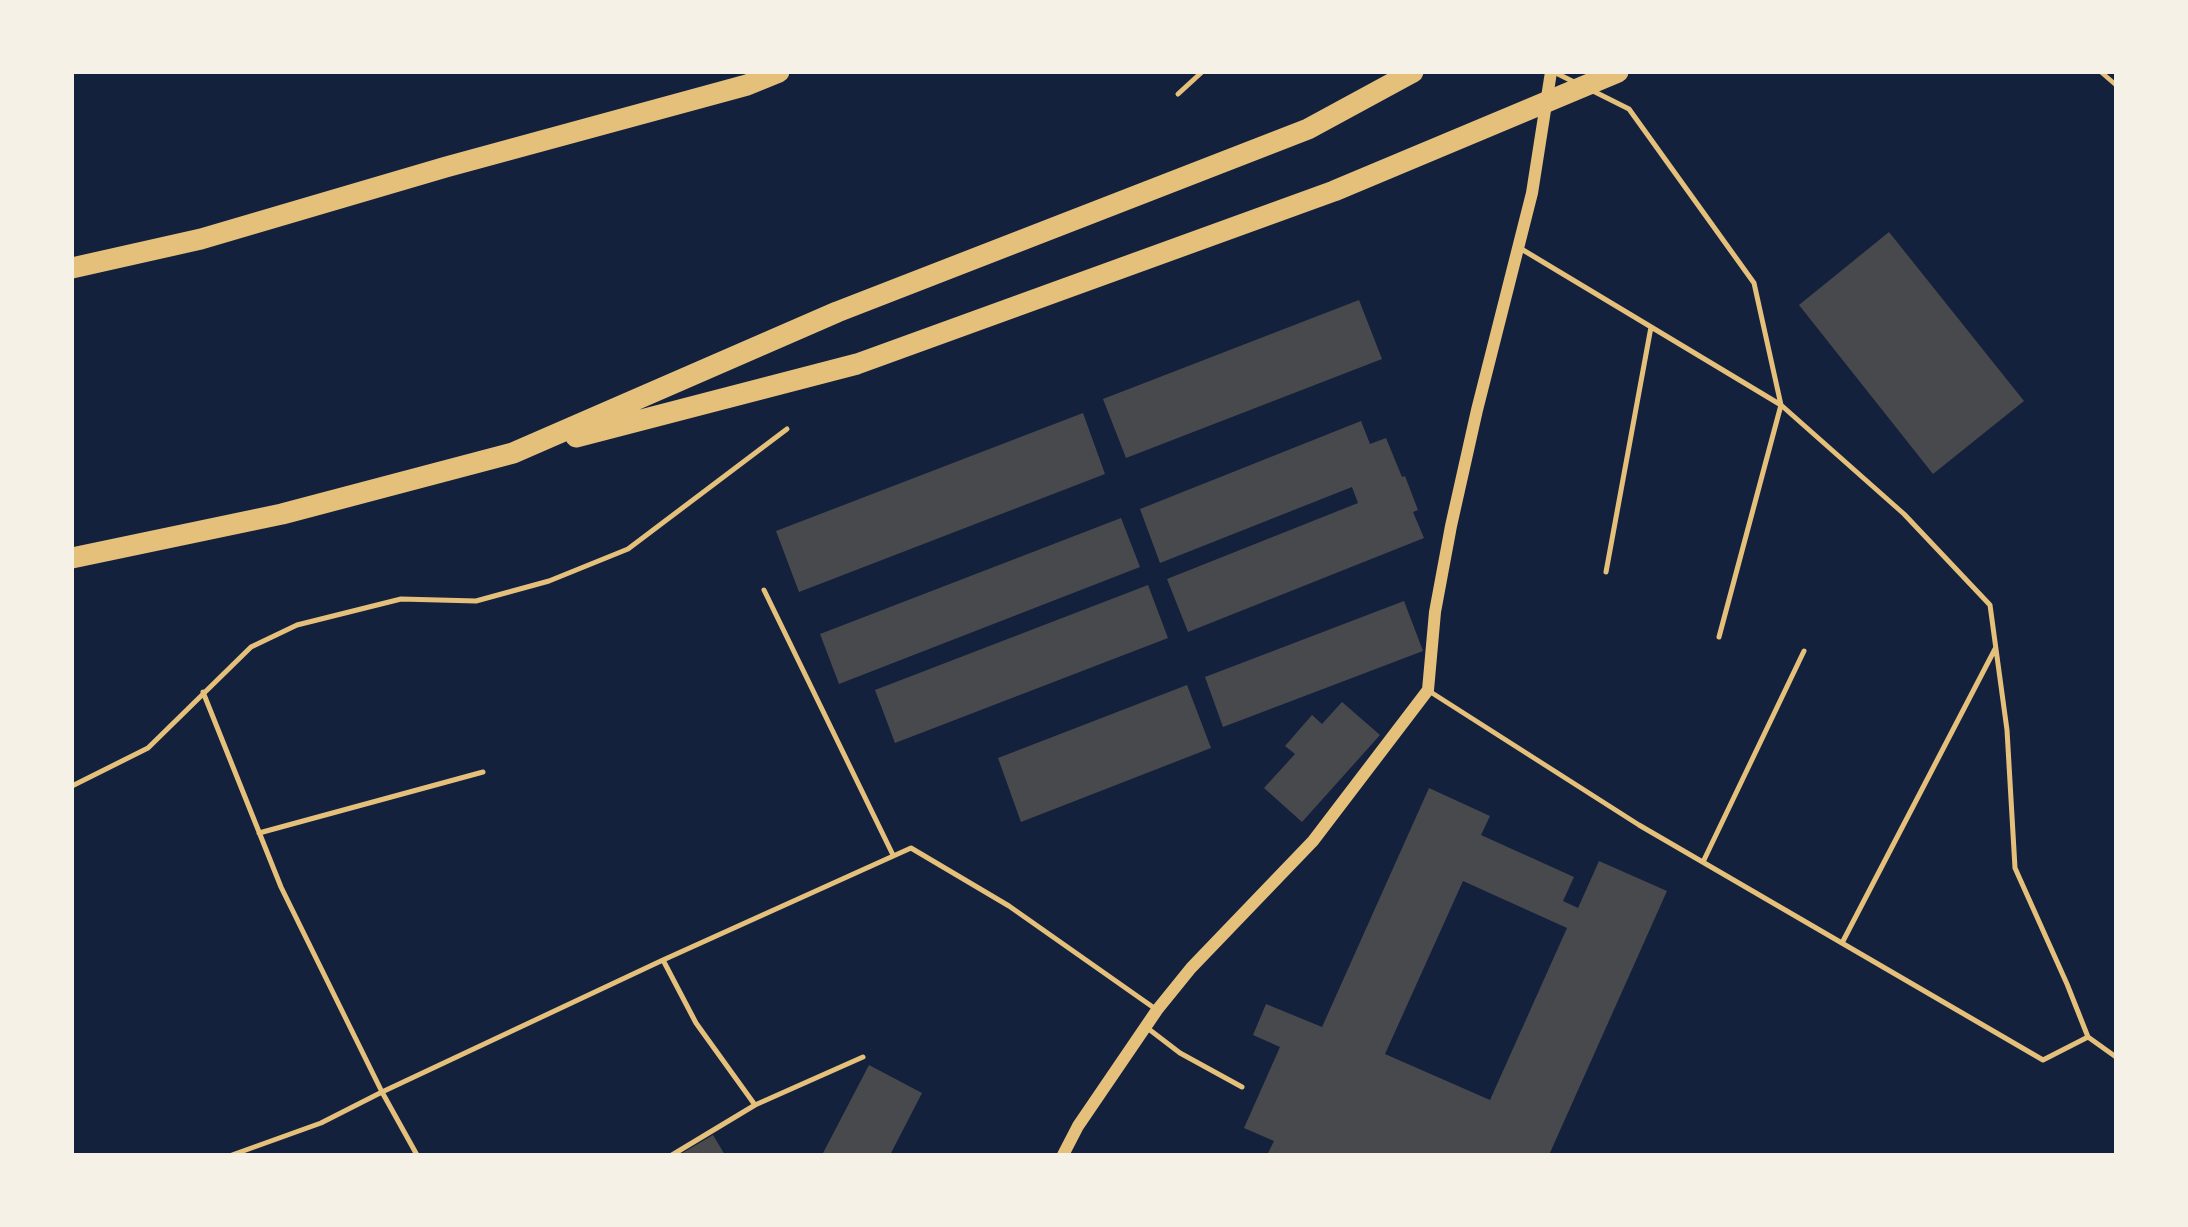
<!DOCTYPE html>
<style>
body{margin:0}
#map{position:relative;width:2188px;height:1227px;overflow:hidden;background:#14213d;font-family:"Libre Baskerville",serif}
canvas{display:block}
.frame{position:absolute;inset:0;border:74px solid #f6f1e7;pointer-events:none}
</style>
<div id="map">
<canvas width="2188" height="1227"></canvas>
<div class="frame"></div>
</div>
<script>
const context = document.querySelector('canvas').getContext('2d');
context.lineJoin = 'round';
function fill(path, color) {
  context.fillStyle = color;
  context.fill(path, 'evenodd');
}
function strokePath(path, color, width, dash) {
  context.strokeStyle = color;
  context.lineWidth = width;
  context.lineCap = dash ? 'butt' : 'round';
  context.setLineDash(dash || []);
  context.stroke(path);
}
fill(new Path2D(`
 M1889 232 2024 401 1933 474 1799 305Z
 M1359 300 1382 359 1126 458 1103 399Z
 M1083 413 1105 474 799 592 776 531Z
 M1361 421 1370 444 1386 438 1402 477 1405 476 1418 510 1413 512 1424 538 1188 632 1167 579 1358 503 1352 487 1160 563 1140 509Z
 M1121 518 1140 567 839 684 820 634Z
 M1148 585 1168 638 895 743 875 690Z
 M1404 601 1423 651 1223 727 1205 677Z
 M1187 685 1211 748 1021 822 998 758Z
 M1342 702 1380 735 1302 822 1264 788 1295 754 1285 746 1312 715 1322 724Z
 M1429 788 1490 816 1481 835 1574 877 1563 901 1578 908 1599 861 1667 891 1549 1155H1267L1274 1141 1244 1128 1280 1047 1253 1035 1266 1004 1322 1027ZM1463 881 1567 928 1490 1100 1385 1054Z
 M869 1065 922 1093 890 1155H822Z
 M713 1135 725 1155H679Z`), '#48494c');
strokePath(new Path2D(`
 M2101 72 2116 85`), '#e5c07b', 4.5);
strokePath(new Path2D(`
 M1554 72 1576 83
 M1591 90 1629 109 1754 283 1781 405 1904 514 1990 605 2007 730 2015 868 2067 984 2088 1037 2116 1057
 M1178 94 1202 72
 M1518 247 1781 405 1719 637
 M1606 572 1651 327
 M764 590 893 855
 M1429 691 1639 825 2043 1060 2088 1037
 M203 692 281 887 382 1092 417 1155
 M72 786 148 748 251 647 297 625 401 599 476 601 549 581 628 549 787 429
 M259 833 483 772
 M1703 862 1804 651
 M1842 943 1995 649
 M663 960 696 1023 755 1105
 M1146 1027 1180 1053 1242 1087
 M232 1155 321 1123 382 1092 663 960 911 848 1009 906 1157 1010
 M672 1155 755 1105 863 1057`), '#e5c07b', 5);
strokePath(new Path2D(`
 M1063 1155 1078 1126 1157 1010 1191 968 1313 841 1428 690 1435 612 1451 526 1477 410 1532 193 1551 72`), '#e5c07b', 12);
strokePath(new Path2D(`
 M72 268 201 239 446 167 747 85 779 72
 M576 437 857 364 1334 191 1618 72
 M72 558 282 514 513 453 837 312 1308 129 1413 72`), '#e5c07b', 21);
</script>
